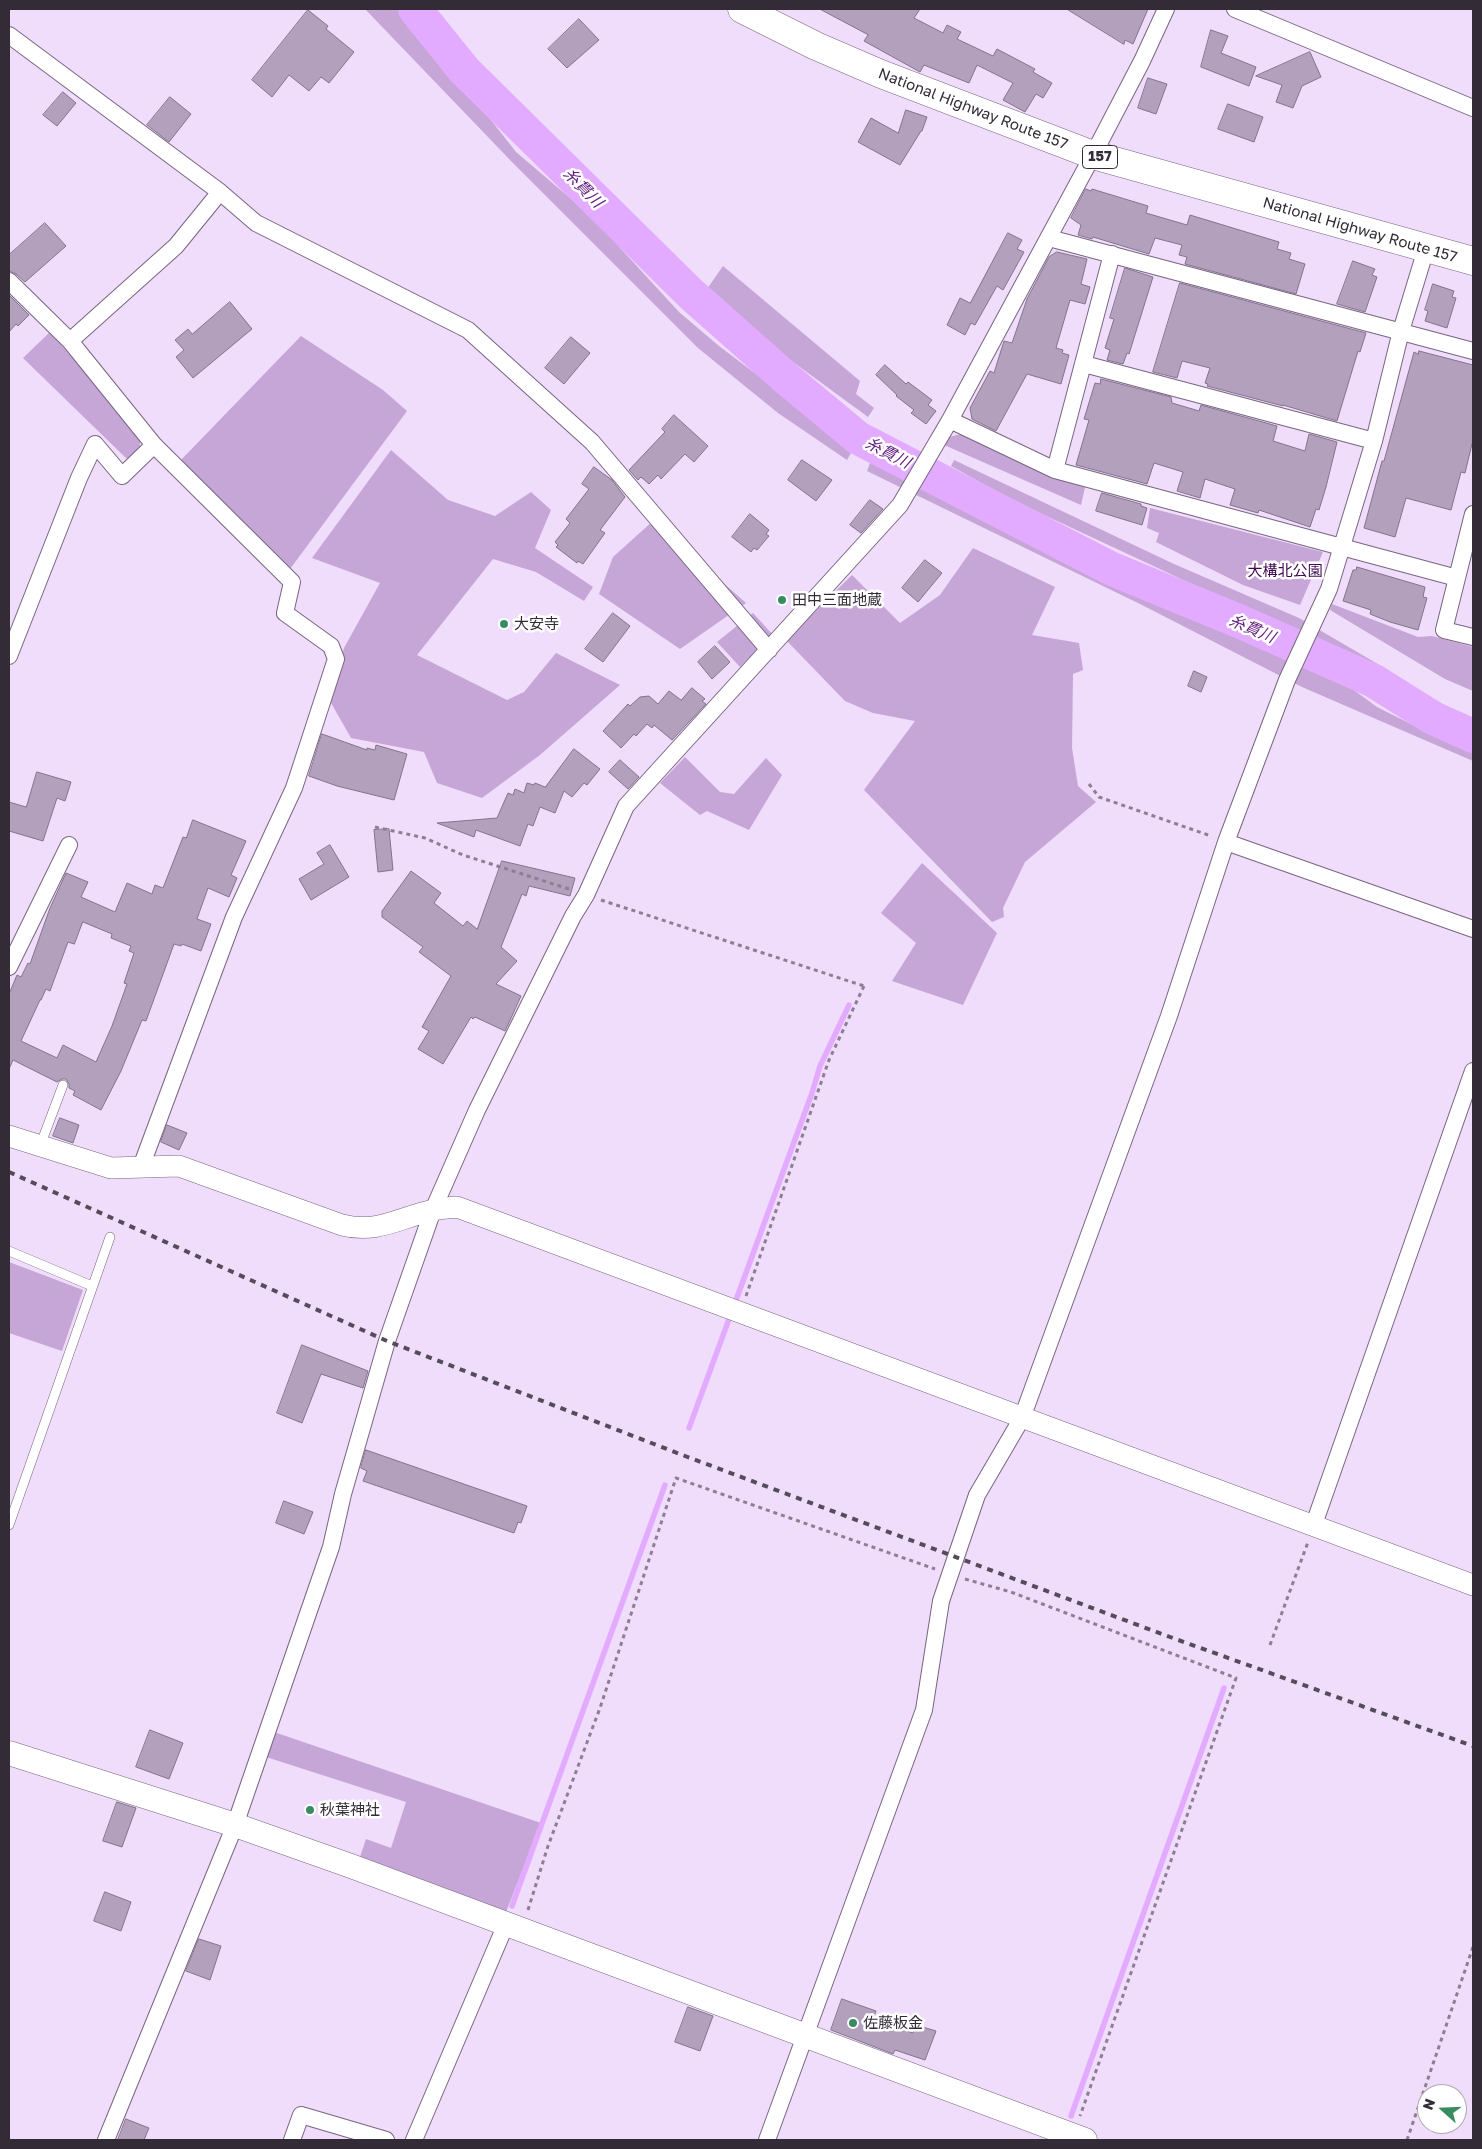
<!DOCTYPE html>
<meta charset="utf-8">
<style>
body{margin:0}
#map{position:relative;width:1482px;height:2149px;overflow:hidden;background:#f0dcfb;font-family:"Golos Text",sans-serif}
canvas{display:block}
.frame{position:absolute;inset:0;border:10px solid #332c37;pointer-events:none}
.north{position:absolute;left:1417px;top:2084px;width:50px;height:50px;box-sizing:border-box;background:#fff;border:1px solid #adabaf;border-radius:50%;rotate:290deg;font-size:14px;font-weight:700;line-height:20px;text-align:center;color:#332c37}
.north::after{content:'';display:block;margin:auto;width:18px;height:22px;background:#388d60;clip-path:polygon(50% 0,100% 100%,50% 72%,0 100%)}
</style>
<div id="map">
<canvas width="1482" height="2149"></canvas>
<div class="frame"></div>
<div class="north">N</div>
</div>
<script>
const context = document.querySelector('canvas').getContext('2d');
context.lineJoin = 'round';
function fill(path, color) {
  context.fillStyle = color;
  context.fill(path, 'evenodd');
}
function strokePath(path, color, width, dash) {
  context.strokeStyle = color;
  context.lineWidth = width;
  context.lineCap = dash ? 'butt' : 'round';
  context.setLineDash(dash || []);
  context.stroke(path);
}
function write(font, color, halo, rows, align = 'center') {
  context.font = font + ' "Golos Text","Noto Sans JP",sans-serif';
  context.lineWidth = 5;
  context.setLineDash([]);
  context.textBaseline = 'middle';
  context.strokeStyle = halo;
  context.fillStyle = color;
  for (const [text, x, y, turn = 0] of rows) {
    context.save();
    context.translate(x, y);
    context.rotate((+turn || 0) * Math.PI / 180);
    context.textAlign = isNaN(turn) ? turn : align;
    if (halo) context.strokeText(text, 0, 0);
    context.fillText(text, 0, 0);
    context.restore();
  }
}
fill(new Path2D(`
 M365 9H404L516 152 590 215 679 312 719 346 805 411 856 444 847 460 778 413 698 348 512 162Z
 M723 266 860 381 856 394 874 408 868 417 748 329 705 292Z
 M50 332 140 436V447L127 459 23 358Z
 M301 336 383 390 407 411 290 569 180 461Z
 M961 434 1088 474 1081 505 944 445 949 437Z
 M391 450 448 500 495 516 531 492 551 510 535 548 593 587 584 601 536 572 493 559 417 655 507 700 524 692 556 653 620 685 540 755 482 798 437 783 424 752 351 738 330 701 344 648 380 583 312 558Z
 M872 458 1069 560 1206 618 1351 688 1377 707 1433 735 1473 750V761L1302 687 1142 605 867 471Z
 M954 460 1174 564 1299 618 1388 670 1389 683 1331 649 1012 500 951 466Z
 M1150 508 1323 552 1300 605 1243 585 1156 542 1159 533 1147 528Z
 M653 521 746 603 680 649 599 594 613 557Z
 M973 548 1055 587 1032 635 1079 643 1083 670 1073 674 1072 748 1078 786 1096 802 1025 862 1003 908 1004 917 992 922 864 790 915 721 873 713 845 701 786 640 852 575 900 623 940 595Z
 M1332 604 1418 637 1432 636 1473 647V691L1445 679 1330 610Z
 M753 613 772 634 740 667 717 642Z
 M685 757 720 792 734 794 766 758 782 775 749 830 707 811 700 815 660 783Z
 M922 863 997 933 963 1005 892 981 916 943 881 913Z
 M9 1262 83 1290 62 1351 9 1333Z
 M271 1731 541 1823 506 1912 360 1857 366 1839 391 1848 406 1802 263 1756Z`), '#c6a5d7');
strokePath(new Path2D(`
 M689 1428 812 1093 820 1066 849 1005
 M512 1906 665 1485
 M1071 2116 1224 1688`), '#e3abff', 5.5);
strokePath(new Path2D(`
 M415 9 464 70 691 294 787 379 858 438 1112 569 1241 622 1374 681 1433 718 1473 736`), '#e3abff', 34);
const building = new Path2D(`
 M820 9H920L914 18 943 33 947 25 961 32 957 39 993 56 997 49 1035 69 1033 72 1052 83 1043 98 1036 94 1025 112 1003 100 1013 83 977 65 969 83 924 65 920 72 864 41 868 35Z
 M1067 9H1148L1133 44 1125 40 1124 44Z
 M308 10 328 26 326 29 354 52 329 83 321 77 309 91 289 75 272 97 252 80Z
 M579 19 599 40 567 68 548 49Z
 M1211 30 1228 36 1221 53 1256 67 1249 86 1201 67Z
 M1310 52 1321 77 1302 86 1293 108 1276 102 1282 85 1256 76Z
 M1148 78 1167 84 1156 114 1138 108Z
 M63 92 76 103 57 126 43 115Z
 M170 97 191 114 169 142 147 125Z
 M1228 104 1263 117 1254 142 1218 129Z
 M906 110 927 117 922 131H921L900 165 858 142 871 118 898 133Z
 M1086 189 1091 191 1092 189 1148 206 1146 213 1187 225 1190 215 1279 242 1277 249 1291 253 1289 259 1305 264 1296 294 1185 264 1187 257 1179 255 1182 245 1155 238 1149 254 1093 237 1092 239 1078 235 1081 225 1071 218Z
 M45 223 66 246 25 282 16 274 9 271V255Z
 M1008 233 1022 240 1017 249 1024 252 1003 290 997 286 975 325 971 323 965 335 947 325 960 298 970 303Z
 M1057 252 1087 259 1081 284 1090 287 1085 304 1070 300 1056 348 1063 350 1062 353 1069 355 1061 384 1027 374 996 431 972 419 970 408 990 371 994 373 1004 341 1012 343 1027 299 1049 257Z
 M1353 261 1375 269 1372 275 1377 277 1365 312 1337 304Z
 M1125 268 1153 277 1129 354 1127 353 1123 364 1107 360 1110 350 1105 348 1114 319 1110 318Z
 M1180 283 1366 333 1360 352 1358 351 1337 421 1283 405V406L1207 386 1208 384 1205 383 1210 368 1182 361 1177 378 1153 372Z
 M1433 284 1454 291 1452 297 1456 298 1447 328 1425 321 1428 311 1425 310Z
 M9 295 29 315 18 326 16 324 9 332Z
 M230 302 252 329 193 378 176 357 184 350 175 340 188 329 192 334Z
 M571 337 590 353 564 384 545 368Z
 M1419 351 1473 365V440L1465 473 1461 472 1451 510 1406 498 1395 537 1364 528 1382 461H1384L1414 352 1418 354Z
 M885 365 906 384 908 382 932 400 928 405 936 411 926 424 911 413 914 410 896 396 897 395 876 375Z
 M1101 379 1171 397 1172 403 1199 411 1201 405 1277 426 1273 441 1305 451 1309 434 1337 442 1326 487 1319 510 1316 509 1310 527 1259 510 1258 513 1230 505 1235 489 1205 479 1200 498 1177 491 1183 472 1154 463 1147 484 1076 465 1089 420 1084 419 1095 383 1100 384Z
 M674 415 708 446 694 462 685 454 661 479 658 475 649 484 641 477 638 480 629 470 665 432 662 429Z
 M802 460 832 480 816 501 788 480Z
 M594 467 612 480 625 497 600 530 605 533 583 564 578 561 577 563 556 547 558 545 555 542 570 523 566 519 589 489 582 484Z
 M1102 493 1141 504V506L1147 508 1142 525 1096 511Z
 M870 500 883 509 861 533 850 525Z
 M750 514 769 530 766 534 769 536 757 550 754 548 751 552 732 537Z
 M925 560 942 573 918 602 902 588Z
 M1357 567 1425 587 1423 597 1427 598 1418 630 1390 622 1370 614 1371 610 1343 601 1353 570H1356Z
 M613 613 630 626 603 662 585 649Z
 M715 646 730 662 712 679 698 662Z
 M1194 671 1207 677 1201 692 1188 686Z
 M692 688 705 699 702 701 706 704 672 740 654 725 652 728 647 724 636 736 634 734 621 748 603 731 628 704 630 706 640 697 649 696 658 704 669 691 681 700Z
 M322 734 367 750V748L375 750 376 745 407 754 394 800 337 786 309 776Z
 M574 749 600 769 587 785 584 783 572 797 564 791 555 813 540 807 533 826 528 824 520 846 476 830 474 837 437 823 497 818 508 793 513 795 515 789 524 793 527 783 534 785 535 783 545 787Z
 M620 760 639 777 628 789 609 772Z
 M37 772 71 782 65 801 57 798 43 841 9 831V802L26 807Z
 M193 820 246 841 231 875 237 878 229 897 208 888 197 919 211 924 201 951 182 944 181 946 174 944 146 1021 142 1020 121 1071 101 1110 73 1095 75 1091 69 1088V1084L66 1079H62L57 1082 13 1060 9 1069V994L17 975 21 977 28 963 30 964 50 908 66 873 88 882 81 897 115 912 127 883 152 894 155 885 163 888 183 837 186 838ZM83 922 112 934 111 938 131 946 129 951 134 953 124 983 127 984 112 1026 96 1062 63 1045 57 1058 21 1041 40 1000H41L46 989 50 991 68 942 74 944Z
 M389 829 393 870 378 872 374 830Z
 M330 845 349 877 311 900 299 879 324 864 317 853Z
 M502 861 575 878 570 896 529 886 526 896 522 894 501 947 517 961 496 984 521 996 512 1016 505 1031 475 1017 473 1019 471 1017 443 1064 418 1049 429 1031 422 1027 451 976 419 952 423 947 382 917V911L411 871 441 893 434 903 463 926 467 921 477 929Z
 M60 1118 79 1125 73 1143 53 1136Z
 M167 1125 187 1133 179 1150 161 1142Z
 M302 1345 368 1371 363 1388 321 1374 302 1423 277 1413Z
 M366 1450 527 1506 521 1523 518 1522 514 1533 363 1481 367 1471 361 1468Z
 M284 1501 313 1512 304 1534 276 1523Z
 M150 1730 183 1743 169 1779 136 1767Z
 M117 1802 136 1808 122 1847 103 1841Z
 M105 1892 131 1902 121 1931 94 1921Z
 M199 1939 221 1946 210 1980 186 1971Z
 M842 1999 876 2011 873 2019 913 2033 916 2025 936 2031 925 2060 895 2050 893 2054 831 2030Z
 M688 2007 713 2016 700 2051 675 2042Z
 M126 2119 149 2128 144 2140H118Z`);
fill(building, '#b2a0bc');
strokePath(building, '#85738e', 1);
const service = new Path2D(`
 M40 1146 63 1085
 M9 1251 92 1286
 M9 1525 110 1237`);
const minor = new Path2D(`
 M1235 9 1473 108
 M9 35 220 192 256 223 468 330 592 442 769 650
 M1049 238 1473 351
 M9 281 70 341 154 445 292 582 285 613 331 646 336 659 294 788 234 917 141 1167
 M70 341 176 246 220 192
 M1084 364 1374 441
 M950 420 1055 470 1457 578
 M1055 470 1112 254
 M1473 514 1444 630 1473 637
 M9 656 79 478 95 444 122 476 154 445
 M1226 842 1473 929
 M9 967 69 845
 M1313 1527 1473 1071
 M106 2140 235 1825 331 1547 343 1494 387 1341 433 1210 477 1110 573 916 586 895 626 806 900 505 950 420 1093 155 1142 61 1166 9
 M292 2140 301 2115 386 2140
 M414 2140 506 1924
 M767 2140 924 1710 941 1601 977 1495 1022 1418 1169 1016 1226 842 1287 680 1329 589 1374 441 1401 331 1426 249`);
const tertiary = new Path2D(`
 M9 1136 111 1168 179 1166 342 1225C378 1234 400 1217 434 1210 441 1208 450 1208 457 1207L1473 1585`);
const secondary = new Path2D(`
 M9 1753 235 1825 351 1866 1085 2140`);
const trunk = new Path2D(`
 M742 9 816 46 881 74 1093 155 1473 261`);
strokePath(service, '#776680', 10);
strokePath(minor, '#776680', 18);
strokePath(tertiary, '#776680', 22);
strokePath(secondary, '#776680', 25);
strokePath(trunk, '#776680', 29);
strokePath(new Path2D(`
 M1089 784 1099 797 1211 836
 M375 827 425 838 463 855 569 889
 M601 900 864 986
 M746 1296 829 1060 864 986
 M965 1579 1011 1592 1236 1678 1080 2116
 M1270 1645 1308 1542
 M528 1910 548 1846 600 1708 676 1478 935 1569
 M1407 2140 1473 1947`), '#8c7f94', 3, [4, 4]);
strokePath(service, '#fff', 9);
strokePath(minor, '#fff', 16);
strokePath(tertiary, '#fff', 21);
strokePath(secondary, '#fff', 24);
strokePath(trunk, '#fff', 28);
strokePath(new Path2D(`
 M9 1172 387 1341 685 1456 1170 1637 1473 1746`), '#554c5b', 4, [6, 6]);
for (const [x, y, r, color] of [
 [782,600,5,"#388d60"],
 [504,624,5,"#388d60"],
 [310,1810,5,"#388d60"],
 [853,2023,5,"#388d60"]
]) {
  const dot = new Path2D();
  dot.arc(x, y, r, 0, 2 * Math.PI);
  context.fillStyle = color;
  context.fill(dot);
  strokePath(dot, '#fff', 2);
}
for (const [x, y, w] of [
 [1100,157,35]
]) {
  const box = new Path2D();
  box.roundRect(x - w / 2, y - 11.5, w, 23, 4);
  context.fillStyle = '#fff';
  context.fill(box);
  strokePath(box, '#332c37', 1);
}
write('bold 14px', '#332c37', null, [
 ["157",1100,157]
]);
write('15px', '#332c37', '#fff', [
 ["National Highway Route 157",973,109,21],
 ["National Highway Route 157",1360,230,16]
]);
write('15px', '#3f0853', '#fff', [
 ["大構北公園",1285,571]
]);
write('15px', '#332c37', '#fff', [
 ["田中三面地蔵",792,600],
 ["大安寺",514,624],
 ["秋葉神社",320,1810],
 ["佐藤板金",863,2023]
], 'left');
write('italic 16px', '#641f7f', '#fff', [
 ["糸貫川",583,188,45],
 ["糸貫川",888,453,27],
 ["糸貫川",1252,629,23]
]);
</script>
